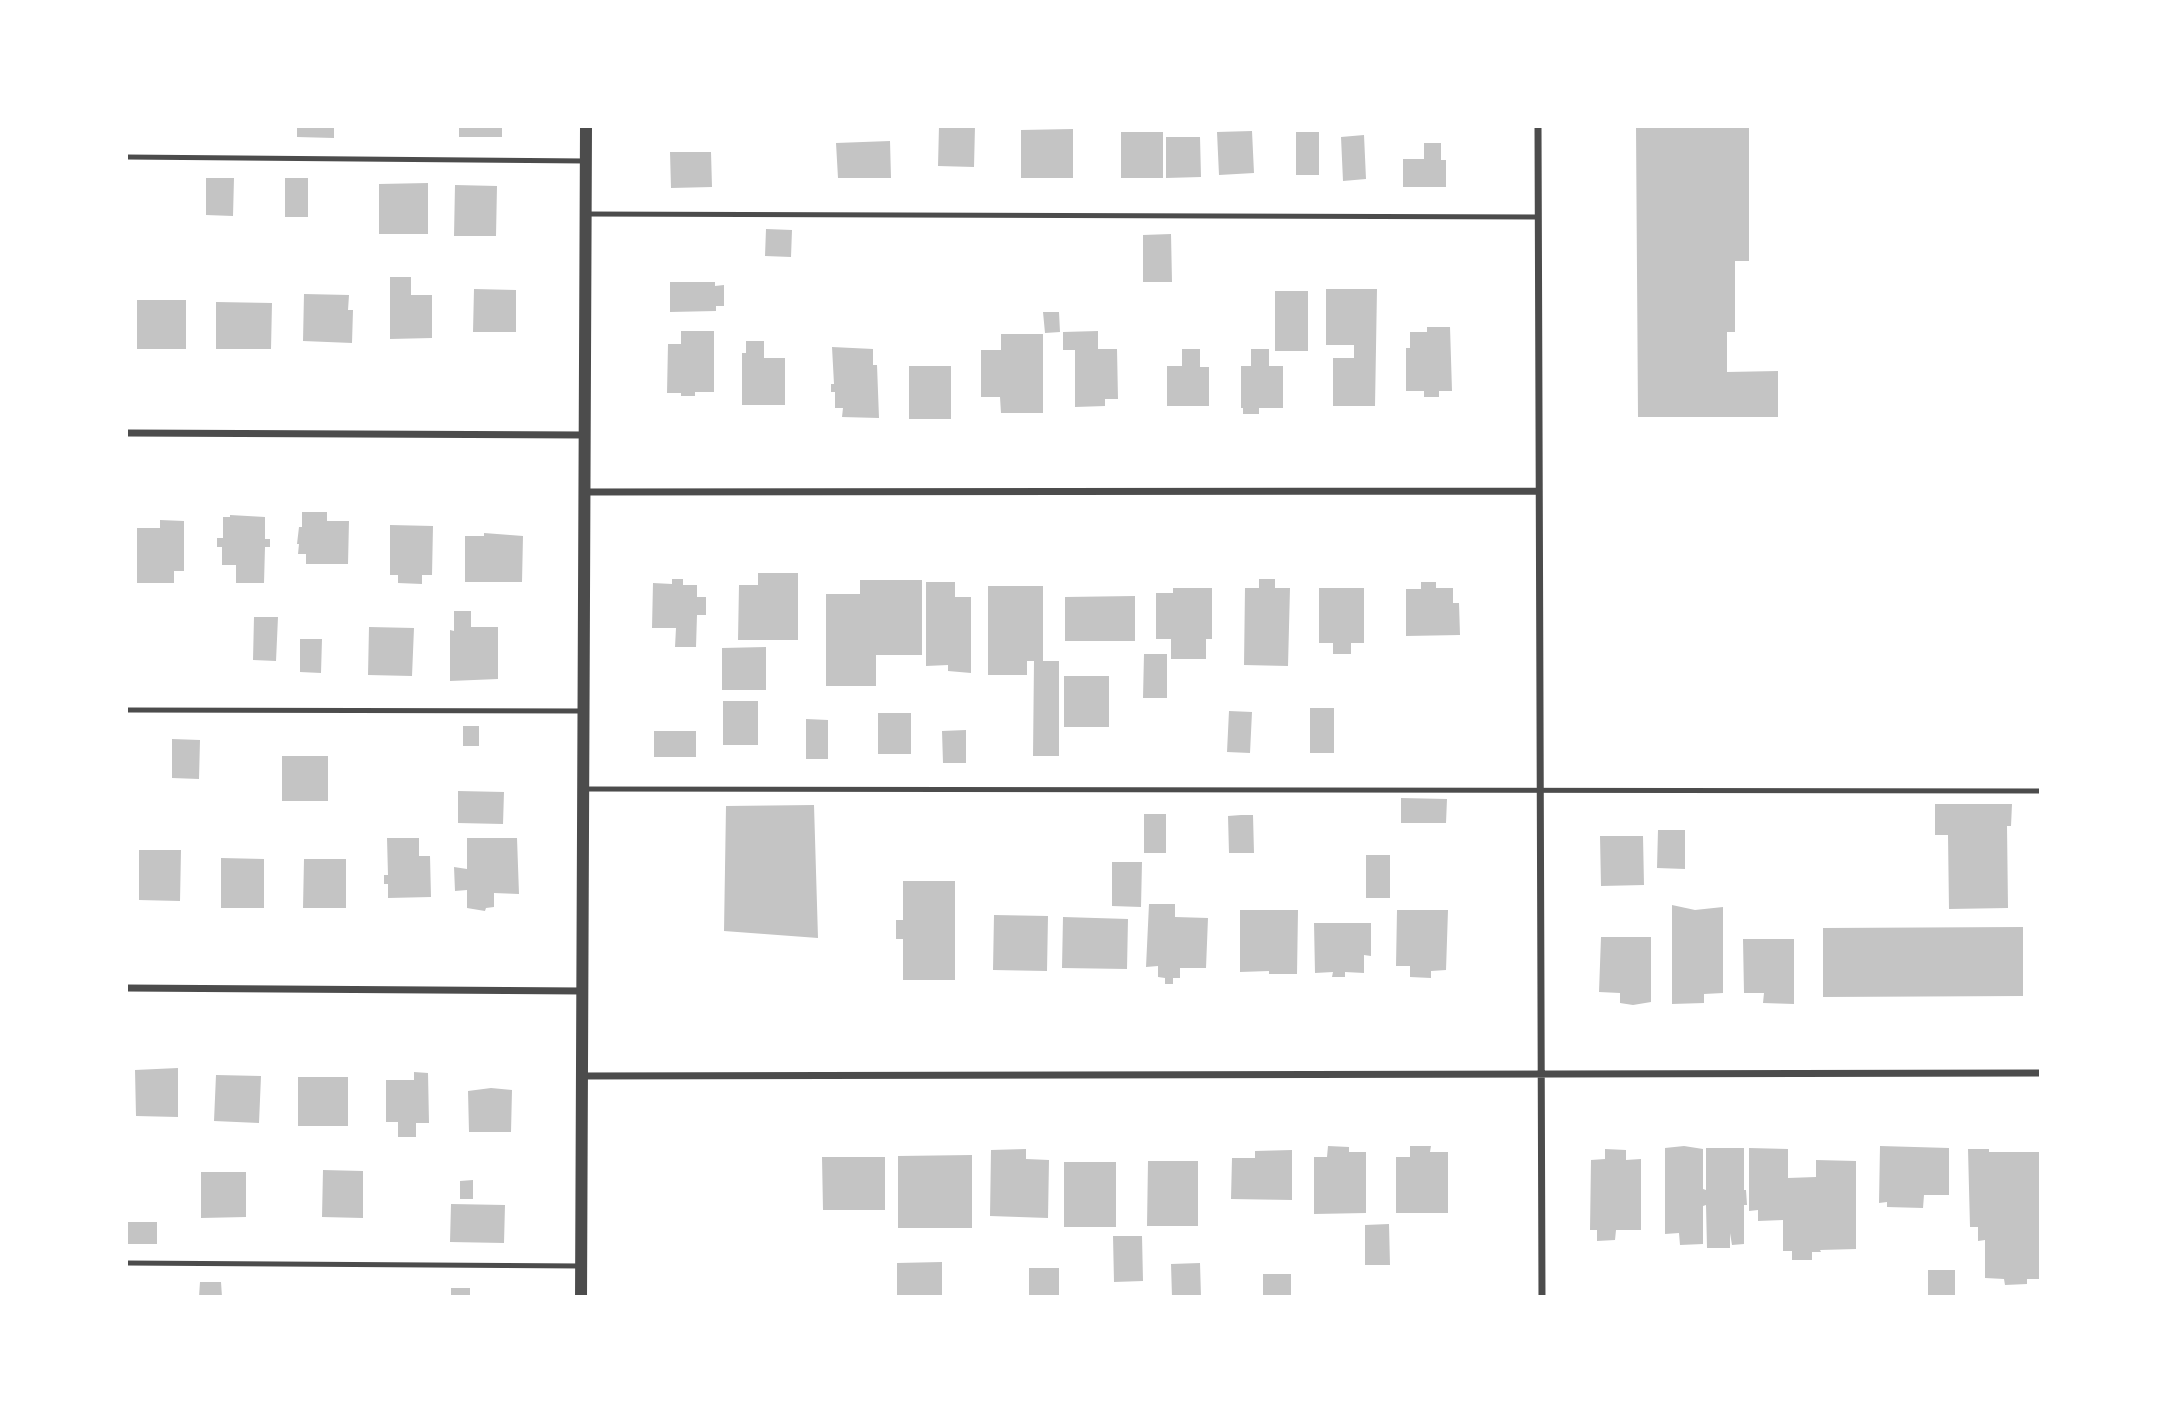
<!DOCTYPE html>
<style>
body{margin:0}
#map{position:relative;width:2167px;height:1423px;overflow:hidden;background:#fff;font-family:Commissioner,sans-serif}
canvas{display:block}
.frame{position:absolute;inset:0;border:128px solid #fff;pointer-events:none}
</style>
<div id="map">
<canvas width="2167" height="1423"></canvas>
<div class="frame"></div>
</div>
<script>
const context = document.querySelector('canvas').getContext('2d');
context.lineJoin = 'round';
function fill(path, color) {
  context.fillStyle = color;
  context.fill(path, 'evenodd');
}
function strokePath(path, color, width, dash) {
  context.strokeStyle = color;
  context.lineWidth = width;
  context.lineCap = dash ? 'butt' : 'round';
  context.setLineDash(dash || []);
  context.stroke(path);
}
fill(new Path2D(`
 M297 126H334V138L297 137Z
 M459 126H502V137H459Z
 M939 126H975L974 167 938 166Z
 M1636 126H1749V261H1735V332H1727V372L1778 371V417H1638Z
 M1073 129V178H1021V130Z
 M1252 131 1254 173 1219 175 1217 132Z
 M1121 132H1163V178H1121Z
 M1296 132H1319V175H1296Z
 M1364 135 1366 179 1343 181 1341 137Z
 M1166 137H1200L1201 177 1166 178Z
 M890 141 891 178H838L836 143Z
 M1424 143H1441V160H1446V187H1403V159H1424Z
 M670 152H711L712 187 671 188Z
 M206 178H234L233 216 206 215Z
 M285 178H308V217H285Z
 M428 183V234H379V184Z
 M455 185 497 186 496 236H454Z
 M766 229 792 230 791 257 765 256Z
 M1171 234 1172 282H1143V235Z
 M390 277H411V295H432V338L390 339Z
 M670 282H715V286L724 285V306H716V311L670 312Z
 M474 289 516 290V332H473Z
 M1326 289H1377L1375 406H1333V358H1354V345H1326Z
 M1275 291H1308V351H1275Z
 M304 294 349 295 348 310H353L352 343 303 341Z
 M137 300H186V349H137Z
 M216 302 272 303 271 349H216Z
 M1043 312H1059L1060 332 1045 333Z
 M1427 327H1450L1452 391H1439V397H1424V391H1406V348H1410V332H1427Z
 M681 331H714V392H695V396H681V393H667L668 344H681Z
 M1098 331V349H1117L1118 399H1105V406L1075 407V350H1063V332Z
 M1001 334H1043V413H1001L1000 397H981V350H1001Z
 M746 341H764V358H785V405H742V353H746Z
 M832 347 873 349V365H877L879 418 842 417 843 408H835V392H831V384H834Z
 M1182 349H1200V367H1209V406H1167V366H1182Z
 M1251 349H1269V366H1283V408H1259V414H1243V408H1241V366H1251Z
 M909 366H951V419H909Z
 M302 512H327V521H349L348 564H306V554H298L299 544H297L299 527H302Z
 M230 515 265 517V539H270V547H265L264 583H236V565H222V547H217V538H223V517H230Z
 M160 520 184 521V571H174V583H137V528H160Z
 M390 525 433 526 432 575H422V584L398 583V575H390Z
 M484 533 523 536 522 582H465V536H484Z
 M758 573H798V640H738L739 585H758Z
 M672 579H683V585H697V597H706V615H697L696 647H675L676 628H652L653 583 672 584Z
 M1259 579H1275V588H1290L1288 666 1244 665 1245 588H1259Z
 M860 580H922V655H876V686H826V594H860Z
 M926 582H955V597H971V673L948 671V665L926 666Z
 M1421 582H1436V588H1453V603H1459L1460 635 1406 636V589H1421Z
 M988 586H1043V661H1059V756H1033L1034 661H1027V675H988Z
 M1173 588H1212V639H1206V659H1171V639H1156V593H1173Z
 M1319 588H1364V643H1351V654H1333V643H1319Z
 M1135 596V641H1065V597Z
 M454 611H471V627H498V679L450 681V630L454 631Z
 M254 617H278L276 661 253 660Z
 M369 627 414 628 412 676 368 675Z
 M300 639H322L321 673 300 672Z
 M766 647V690H722V648Z
 M1144 654H1167V698H1143Z
 M1064 676H1109V727H1064Z
 M723 701H758V745H723Z
 M1310 708H1334V753H1310Z
 M1229 711 1252 712 1250 753 1227 752Z
 M878 713H911V754H878Z
 M806 719 828 720V759H806Z
 M463 726H479V746H463Z
 M966 730V763H943L942 731Z
 M654 731H696V757H654Z
 M172 739 200 740 199 779 172 778Z
 M282 756H328V801H282Z
 M458 791 504 792 503 824 458 823Z
 M1401 798 1447 799 1446 823H1401Z
 M1935 804H2012L2011 826H2007L2008 908 1949 909 1948 835H1935Z
 M814 805 818 938 724 931 726 806Z
 M1144 814H1166V853H1144Z
 M1241 815H1253L1254 853H1229L1228 816Z
 M1658 830H1685V869L1657 868Z
 M1600 836H1643L1644 885 1601 886Z
 M387 838H419V856H430L431 897 388 898V884H384V875H388Z
 M467 838H517L519 894 494 893V907L486 908 485 911 467 908V890L455 891 454 867 467 869Z
 M139 850H181L180 901 139 900Z
 M1366 855H1390V898H1366Z
 M221 858 264 859V908H221Z
 M304 859H346V908H303Z
 M1112 862H1142L1141 907 1112 906Z
 M903 881H955V980H903V939H896V920H903Z
 M1149 904H1175V917L1208 918 1206 968H1180V978H1173V984H1165V978L1158 977V966L1146 967Z
 M1672 905 1695 910 1723 907V993L1704 994V1003L1672 1004Z
 M1240 910H1298L1297 974H1269V971L1240 972Z
 M1397 910H1448L1446 970 1431 971V978L1410 977V966H1396Z
 M994 915 1048 916 1047 971 993 970Z
 M1063 917 1128 919 1127 969 1062 968Z
 M1314 923H1371V956L1364 955V973L1345 972V977H1332L1333 972 1315 973Z
 M2023 927V996L1823 997V928Z
 M1601 937H1651V1002L1633 1005 1620 1003V993L1599 992Z
 M1743 939H1794V1004L1763 1003 1764 993H1744Z
 M178 1068V1117L136 1116 135 1070Z
 M414 1072 428 1073 429 1123H416V1137H398V1122H386V1080H414Z
 M216 1075 261 1076 259 1123 214 1121Z
 M298 1077H348V1126H298Z
 M491 1088 512 1090 511 1132H469L468 1091Z
 M1328 1146 1349 1147V1152H1366V1213L1314 1214V1157H1327Z
 M1410 1146H1431L1430 1152H1448V1213H1396V1157H1410Z
 M1684 1146 1703 1149V1189L1706 1190V1148H1744V1190H1746L1747 1205H1744V1244L1732 1245 1730 1233V1248H1707L1706 1205 1703 1206V1244L1680 1245 1679 1233 1665 1234V1148Z
 M1880 1146 1949 1148V1195H1924L1923 1208 1887 1207V1202L1879 1203Z
 M1749 1148 1788 1149V1178L1816 1177V1160L1856 1161V1249L1820 1250 1821 1252H1812V1260H1792V1251H1783V1220L1758 1221V1210L1749 1211Z
 M1026 1149V1159L1049 1160 1048 1218 990 1216 991 1150Z
 M1605 1149 1626 1150V1160L1641 1159V1230H1616L1615 1240 1597 1241V1230H1590L1591 1160 1605 1159Z
 M1968 1149H1989V1152H2041V1279H2027V1284L2005 1285 2004 1279 1985 1278V1240L1978 1241V1227H1970Z
 M1292 1150V1200L1231 1199 1232 1158H1255V1151Z
 M972 1155V1228H898V1156Z
 M822 1157H885V1210H823Z
 M1148 1161H1198V1226H1147Z
 M1064 1162H1116V1227H1064Z
 M323 1170 363 1171V1218L322 1217Z
 M201 1172H246V1217L201 1218Z
 M473 1180V1199H460V1181Z
 M451 1204 505 1205 504 1243 450 1242Z
 M126 1222H157V1244H126Z
 M1389 1224 1390 1265H1365V1225Z
 M1113 1236H1142L1143 1281 1114 1282Z
 M942 1262V1297H897V1263Z
 M1200 1263 1201 1297H1172L1171 1264Z
 M1029 1268H1059V1297H1029Z
 M1928 1270H1955V1297H1928Z
 M1263 1274H1291V1297H1263Z
 M200 1282H221L222 1297H199Z
 M451 1288H470V1297H451Z`), '#c4c4c4');
strokePath(new Path2D(`
 M126 157 585 161
 M586 214 1538 217
 M126 710 584 711
 M585 789 2041 791
 M126 1263 581 1266`), '#4c4c4c', 5);
strokePath(new Path2D(`
 M1538 126 1542 1297
 M126 433 585 435
 M585 492 1539 491
 M126 988 582 991
 M582 1076 2041 1073`), '#4c4c4c', 7);
strokePath(new Path2D(`
 M581 1297 586 126`), '#4c4c4c', 12);
</script>
